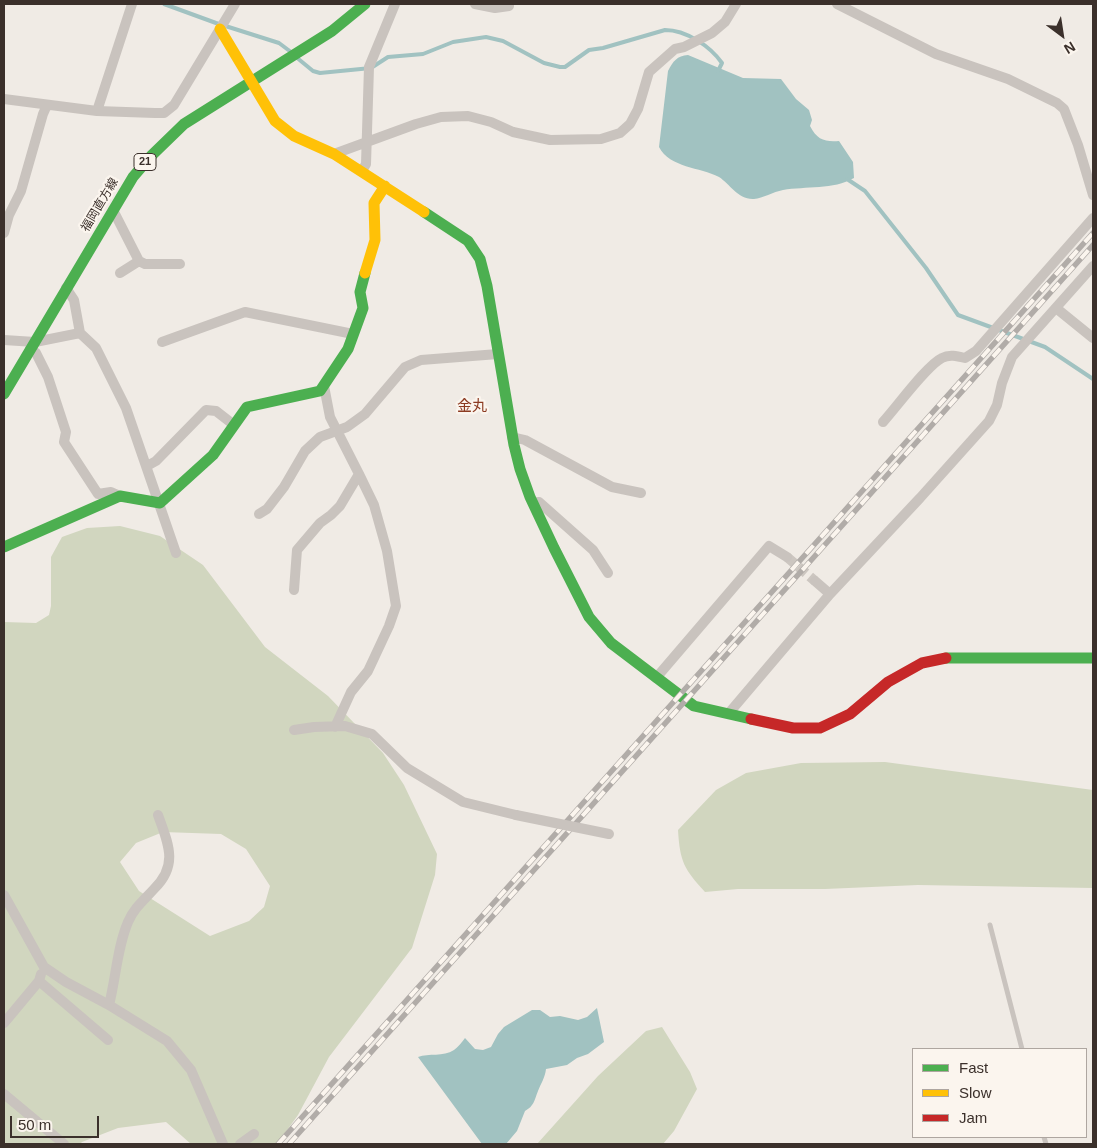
<!DOCTYPE html>
<meta charset="utf-8">
<style>
body{margin:0}
#map{position:relative;width:1097px;height:1148px;overflow:hidden;background:#f0ebe5;font-family:Arial,sans-serif}
canvas{display:block}
.frame{position:absolute;inset:0;border:5px solid #3b302b;pointer-events:none}
.legend{position:absolute;left:912px;top:1048px;width:175px;height:90px;box-sizing:border-box;background:#fbf5ee;border:1px solid #aea6a0;margin:0;padding:6px 9px;list-style:none;font-size:15px;color:#3b302b}
.legend li{display:flex;align-items:center;gap:10px;height:25px}
.legend b{width:25px;border:1px solid #aea6a0}
.north{position:absolute;left:1037px;top:10px;width:50px;height:50px;-webkit-text-stroke:4px #fbf5ee;paint-order:stroke;rotate:149deg;font-size:14px;font-weight:700;line-height:20px;text-align:center;color:#3b302b}
.north::after{content:'';display:block;margin:auto;width:18px;height:22px;background:#3b302b;clip-path:polygon(50% 0,100% 100%,50% 72%,0 100%)}
.scale{position:absolute;left:10px;top:1116px;width:89px;height:22px;box-sizing:border-box;border:2px solid #3b302b;border-top:0;padding-left:6px;font-size:15px;line-height:18px;white-space:nowrap;color:#3b302b;-webkit-text-stroke:4px #fbf5ee;paint-order:stroke}
</style>
<div id="map">
<canvas width="1097" height="1148"></canvas>
<div class="frame"></div>
<ul class="legend">
<li><b style="height:6px;background:#4caf50"></b>Fast</li>
<li><b style="height:6px;background:#ffc107"></b>Slow</li>
<li><b style="height:6px;background:#c62828"></b>Jam</li>
</ul>
<div class="north">N</div>
<div class="scale">50 m</div>
</div>
<script>
const context = document.querySelector('canvas').getContext('2d');
context.lineJoin = 'round';
function fill(path, color) {
  context.fillStyle = color;
  context.fill(path, 'evenodd');
}
function strokePath(path, color, width, dash) {
  context.strokeStyle = color;
  context.lineWidth = width;
  context.lineCap = dash ? 'butt' : 'round';
  context.setLineDash(dash || []);
  context.stroke(path);
}
function write(font, color, halo, rows, align = 'center') {
  context.font = font + ' Arial,"Noto Sans JP",sans-serif';
  context.lineWidth = 4.5;
  context.setLineDash([]);
  context.textBaseline = 'middle';
  context.strokeStyle = halo;
  context.fillStyle = color;
  for (const [text, x, y, turn = 0] of rows) {
    context.save();
    context.translate(x, y);
    context.rotate((+turn || 0) * Math.PI / 180);
    context.textAlign = isNaN(turn) ? turn : align;
    if (halo) context.strokeText(text, 0, 0);
    context.fillText(text, 0, 0);
    context.restore();
  }
}
fill(new Path2D(`
 M120 526 160 536 203 565 265 647 328 696 383 753 404 785 437 854 435 875 412 948 329 1057 298 1115 277 1144H191L166 1122 118 1128 82 1142 80 1144H4V622L36 623 49 615 51 606V557L62 537 87 528ZM163 832 221 834 246 849 270 886 264 907 249 921 210 936 139 891 120 862 136 843Z
 M885 762 1093 790V888L918 885 825 889H738L705 892C684 869 680 862 678 830L716 790 746 773 801 763Z
 M662 1027 690 1072 697 1089 674 1131 663 1144H537L598 1076 646 1031Z`), '#d1d6bf');
fill(new Path2D(`
 M688 55 743 78 781 79 796 99 809 110 812 120 810 126C817 140 825 142 839 141L853 162 854 178C833 190 806 186 783 190 773 192 763 198 754 199 738 200 730 184 719 177 700 167 670 168 659 147L668 71C673 61 677 56 688 55Z
 M597 1008 604 1042 588 1054 577 1058 567 1065 546 1069C545 1078 541 1083 538 1091 534 1101 534 1106 525 1111L517 1131 506 1144H482L418 1057C429 1053 443 1057 454 1050 458 1047 462 1042 465 1038L475 1049 483 1050 491 1047 498 1034 504 1027 532 1010H540L550 1017 560 1016 578 1020 587 1017Z`), '#a1c2c1');
strokePath(new Path2D(`
 M164 4 216 23 279 43 291 52
 M296 57 313 71 320 73 371 68 388 57 423 54 453 42 486 37 503 41 544 63 560 67H565L589 50 603 48 665 30C686 30 710 46 722 63L718 71
 M847 179 865 191 926 268 958 315 1045 347 1093 379`), '#a1c2c1', 4);
strokePath(new Path2D(`
 M787 557 815 581`), '#ccc6c0', 10, [10, 5]);
strokePath(new Path2D(`
 M990 925 1022 1049
 M1044 1137 1046 1144`), '#c9c3be', 5);
strokePath(new Path2D(`
 M475 4 495 8 509 6
 M837 4 936 54 1008 79 1057 103 1064 109 1078 145 1093 195
 M4 99 97 111 155 113H164L174 105 235 4
 M97 111 132 4
 M334 154 416 124 441 117 468 116 491 122 513 132 550 140 601 139 620 133 630 124 638 109 649 72 675 49 684 47 712 33 725 22 736 4
 M362 171 366 164 369 67 395 4
 M113 210 139 261 145 264H180
 M4 233 9 215 21 191 43 114 47 105
 M120 273 139 261
 M66 288 74 300 80 333 96 348 126 408 176 553
 M1056 308 1093 338
 M4 340 35 342 80 333
 M162 342 245 312 353 334
 M30 349 36 353 48 377 66 432 64 442 98 494 111 492 120 496
 M883 422C896 408 927 365 942 358 949 354 957 356 965 358L976 351 1093 218
 M512 437 525 440 612 487 641 493
 M147 466 156 461 206 410 216 411 234 425
 M533 503 539 502 593 550 608 573
 M259 514 267 509 284 487 305 451 320 437 347 427 365 414 405 367 421 360 498 354
 M815 581 830 594
 M294 590 297 550 320 523 331 515 340 506 359 474 330 417 324 386
 M656 678 769 546 787 557
 M729 713 830 594 920 498 989 421 997 405 1002 383 1012 357 1093 266
 M335 727 351 692 368 671 389 626 396 606 387 551 374 505 359 474
 M294 730 314 727 345 726 372 734 407 768 463 802 516 815
 M4 895 44 967 66 982 109 1005 167 1041 191 1070 223 1144
 M39 981 108 1040
 M109 1005C116 978 117 948 128 922 134 908 144 900 154 889 179 865 168 843 158 815
 M4 1023 39 981 41 974
 M4 1094 64 1144
 M240 1144 254 1134`), '#c9c3be', 10);
strokePath(new Path2D(`
 M424 212 468 241 480 259 487 286 514 445 520 469 530 497 554 548 589 617 611 643 694 706 751 719
 M4 394 133 177 151 156 184 124 332 31 365 4
 M4 547 120 496 160 503 213 455 247 407 320 391 348 349 363 308 360 292 365 273
 M946 658H1093`), '#4caf50', 11);
strokePath(new Path2D(`
 M220 29 275 121 294 136 334 154 424 212
 M365 273 375 240 374 203 385 186`), '#ffc107', 11);
strokePath(new Path2D(`
 M751 719 793 728H820L850 714 888 682 922 663 946 658`), '#c62828', 11);
const rail = new Path2D(`
 M278 1144 1093 233
 M289 1144 1093 245`);
strokePath(rail, '#b1aca8', 5.5);
strokePath(rail, '#fbf5ee', 4, [11]);
strokePath(new Path2D(`
 M516 815 609 834`), '#c9c3be', 10);
for (const [x, y, w] of [
 [145,162,22]
]) {
  const box = new Path2D();
  box.roundRect(x - w / 2, y - 8.5, w, 17, 4);
  context.fillStyle = '#fbf5ee';
  context.fill(box);
  strokePath(box, '#3b302b', 1);
}
write('bold 11px', '#3b302b', null, [
 ["21",145,162]
]);
write('12px', '#3b302b', '#fbf5ee', [
 ["福岡直方線",100,205,-59]
]);
write('15px', '#8c3b22', '#fbf5ee', [
 ["金丸",472,407]
]);
</script>
